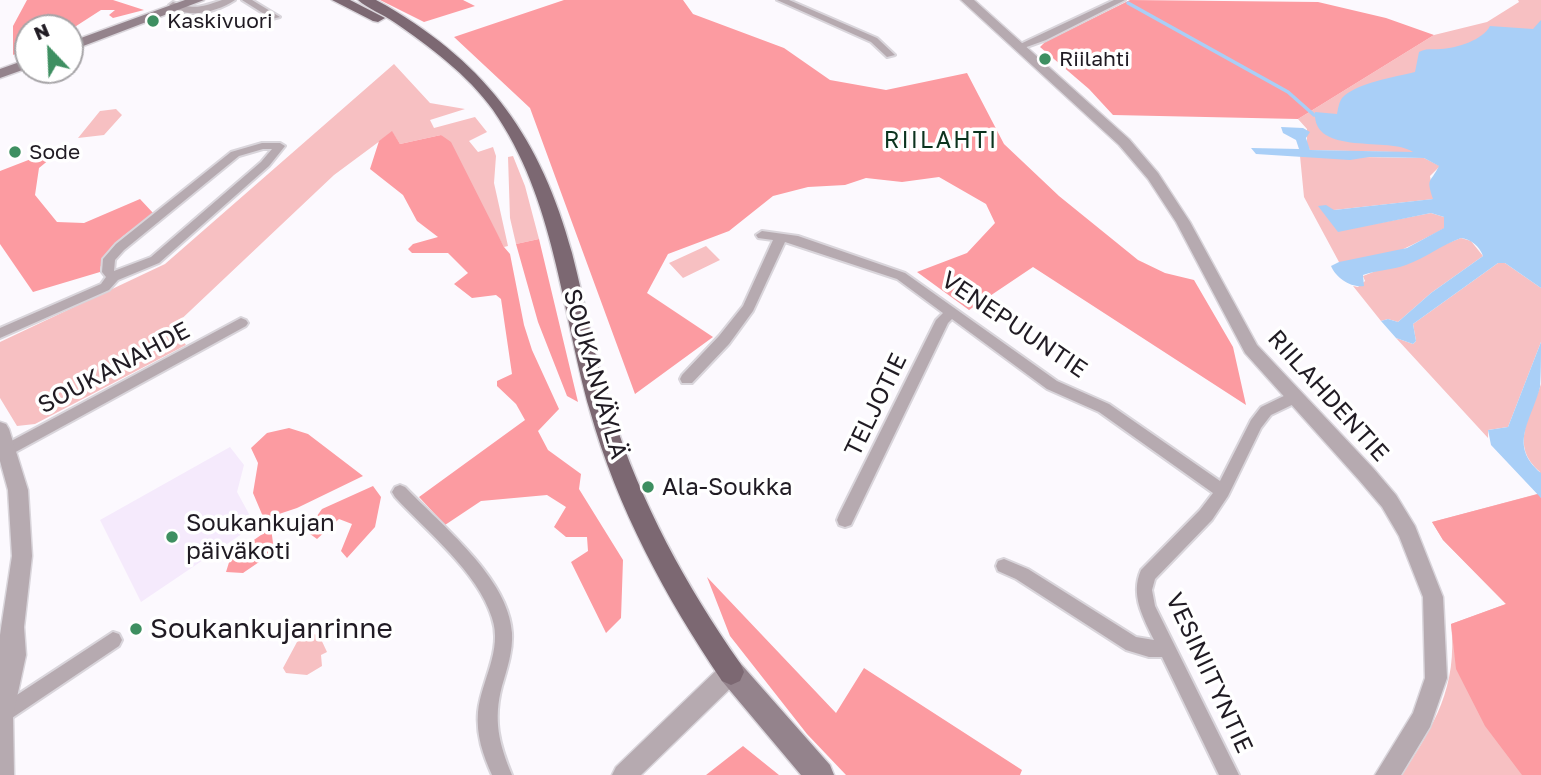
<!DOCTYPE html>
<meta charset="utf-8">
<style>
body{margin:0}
#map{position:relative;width:1541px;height:775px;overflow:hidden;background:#fcf9fe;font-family:"Golos Text",sans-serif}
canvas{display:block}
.north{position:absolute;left:14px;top:14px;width:70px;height:70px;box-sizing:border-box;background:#fff;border:2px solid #a6a4a7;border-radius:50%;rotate:337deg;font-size:19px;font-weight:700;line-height:28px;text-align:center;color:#201b23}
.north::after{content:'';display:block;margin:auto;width:24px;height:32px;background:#3e8f61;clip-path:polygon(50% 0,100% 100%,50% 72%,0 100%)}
</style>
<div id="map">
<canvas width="1541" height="775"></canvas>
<div class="north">N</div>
</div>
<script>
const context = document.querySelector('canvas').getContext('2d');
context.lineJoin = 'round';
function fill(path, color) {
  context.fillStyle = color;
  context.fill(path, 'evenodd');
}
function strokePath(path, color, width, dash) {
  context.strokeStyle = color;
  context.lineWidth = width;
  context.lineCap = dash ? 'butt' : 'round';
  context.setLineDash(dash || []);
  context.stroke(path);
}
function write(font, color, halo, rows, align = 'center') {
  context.font = font + ' "Golos Text",sans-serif';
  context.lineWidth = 7;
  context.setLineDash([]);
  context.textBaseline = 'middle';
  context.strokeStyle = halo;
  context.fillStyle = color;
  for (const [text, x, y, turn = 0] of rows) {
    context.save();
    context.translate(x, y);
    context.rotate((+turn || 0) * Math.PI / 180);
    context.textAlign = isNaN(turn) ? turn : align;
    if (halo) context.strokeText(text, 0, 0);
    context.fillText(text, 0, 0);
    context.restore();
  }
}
fill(new Path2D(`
 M230 447 244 465 237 492 255 525 141 602 100 520Z`), '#f5eafc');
fill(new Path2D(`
 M1518 0H1541V132L1481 154 1310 150 1307 144V129L1298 119 1434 35 1487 22 1519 2Z
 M394 64 430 103 465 109 430 120 434 128 475 117 487 132 469 141 478 152 493 147 496 156 494 183 508 246 504 247 441 135 400 144 392 132 334 175 173 327 186 345 35 424 17 426 0 398V342L165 264Z
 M116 109 122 115 104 135 78 138 100 111Z
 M513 156 525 186 539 239 516 244 510 218 508 157Z
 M1300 156 1424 158 1440 166 1430 176 1434 199 1334 210 1338 231 1431 213 1444 217 1445 228C1420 241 1366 272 1339 262L1304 197Z
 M1461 238 1471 241 1483 256 1431 293 1398 322 1388 319 1381 321 1353 286 1358 287 1365 281 1363 276Z
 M706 246 720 260 683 278 669 263Z
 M1498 263H1505L1541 288V342L1508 427 1488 430V438L1396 338 1413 344 1416 341 1413 324Z
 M1541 384V775H1402C1434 725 1458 687 1451 624L1506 604 1443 540 1432 522 1537 494 1540 472C1509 446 1530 417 1541 384Z
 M307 633 319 635 327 652 321 655 322 666 307 675 286 673 283 668 297 642Z`), '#f7c0c2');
fill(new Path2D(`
 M27 0H113L144 10 113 18 109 15 115 10H101L70 30 28 28V48L13 55V26Z
 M380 0H463L475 6 424 22Z
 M564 0H683L693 14 784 48 830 80 886 90 967 73 1004 144 1059 196 1138 260 1165 273 1194 280 1233 347 1246 405 1033 267 969 310 917 272 967 253 995 223 986 204 939 177 902 182 866 178 845 185 808 187 773 196 729 231 668 254 647 293 713 337 635 394 530 108 454 37Z
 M1130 0 1318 2 1386 18 1434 35 1298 119 1113 115 1089 89 1040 47 1045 42Z
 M392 131 400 144 441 135 451 142 504 247 510 254 524 325 532 350 559 409 538 431 548 450 581 474 579 489 623 560 621 618 606 633 571 562 588 551 587 537H566L554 527 566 507 547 495 481 501 445 525 419 497 525 420 516 404 497 386V381L512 374 501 299 496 295 472 298 454 284 468 273 448 253H412L408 249 413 244 438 237 417 221 403 195 370 169 379 141Z
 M62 147 66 153 50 159 39 168 35 195 57 222 84 223 140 199 154 214C133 230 102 245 100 272L33 292 0 244V171Z
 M539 239 578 402 567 396 538 322 516 244Z
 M289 428 308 434 363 476 297 508 264 519 253 493 258 463 251 448 267 433Z
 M373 486 381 497 375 527 347 558 341 551 352 524 339 519 317 539 306 531 322 509Z
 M1538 494 1541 498V775H1522L1485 726 1456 669 1451 624 1506 604 1443 540 1432 522Z
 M271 528 273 543 284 545 243 573 226 572 231 556Z
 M707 577 836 713 864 668 1022 770 1020 775H846L807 734 730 636Z
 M743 746 779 775H706Z`), '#fc9ba1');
fill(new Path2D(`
 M1541 20V288L1505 263H1498L1413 324 1416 341 1413 344 1396 338 1381 321 1388 319 1398 322 1431 293 1483 256C1480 247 1471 239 1461 238 1441 245 1426 258 1406 265 1392 270 1378 270 1363 275L1364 286C1351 288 1336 278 1331 266L1339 262 1407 248 1444 228V217L1431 213 1338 232 1318 206 1326 205 1334 210 1433 199C1426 177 1430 184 1439 166L1424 158 1369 157 1350 160 1256 154 1251 148 1299 149 1296 140 1283 133 1281 127 1303 128 1310 132 1306 138 1310 150 1413 152C1391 136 1312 157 1315 112L1337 114C1338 109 1339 102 1342 98 1356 83 1395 77 1415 72L1419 52C1426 48 1433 50 1441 49 1457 48 1483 40 1490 26L1533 29Z
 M1541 342C1541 357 1541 374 1540 387 1531 422 1508 445 1541 473V498L1491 445 1488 430 1508 427Z`), '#a9cff7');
strokePath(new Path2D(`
 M1128 3 1288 92 1314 115`), '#a9cff7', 3.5);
const minor = new Path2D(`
 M222 0H235C217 12 187 20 169 5L173 2C194 10 202 7 222 0Z
 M242 0H252L280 17 272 19Z
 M777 0H789L877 38 895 55 887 57 871 42Z
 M1114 0H1125L1046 40 1021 49 1016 46Z
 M262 143H280L285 146 269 166 159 263 118 280 109 290 0 338V328L101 284 106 277 102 272 103 259 116 244 231 152ZM263 149H272L261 162 151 257 114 271 115 260 124 250 239 156Z
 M762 231 798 236 905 273 1057 381 1109 404 1220 481 1251 420 1261 407 1288 394H1298L1300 398 1298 402 1271 415 1261 428 1228 496 1212 520 1155 579 1152 590 1155 606 1239 775H1219L1162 657H1149L1126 650 1016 579 998 571 996 566 998 561 1004 559 1028 569 1136 637 1154 640C1143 617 1130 595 1141 570L1200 510 1213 493 1099 412 1047 389 952 319 948 323 851 525 845 527 839 525 837 520 839 515 936 320 943 313 897 279 785 242 753 311 729 344 692 383H682L680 379 682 375 719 336 743 306 773 240 758 238 756 235Z
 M241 318 246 320 248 323 246 326 12 454 7 456 2 454 0 451 2 446Z
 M400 485 405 487C441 525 509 578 512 633 513 651 507 669 502 686 493 720 499 744 512 775H492C483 755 476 735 478 712 481 681 503 650 492 618 478 572 426 531 395 497L392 492 395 487Z
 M113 632 119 634 122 640 119 646 0 726V706Z`);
const tertiary = new Path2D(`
 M961 0H974L1129 139 1158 173 1190 222 1257 345 1373 468 1396 495 1415 526 1443 597 1447 678 1430 727 1401 775H1375L1413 713 1425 678 1423 597 1399 536 1382 507 1359 480 1245 353 1176 222 1148 179 1119 145Z
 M0 422 6 424 9 429 28 490 32 556 24 627 26 655 13 716 14 775H0V635L12 556 8 490 0 461Z
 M731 661 739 664 742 672 739 680 641 775H612L616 767 723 664Z`);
const secondary = new Path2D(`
 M185 0H204L70 51V42Z
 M28 59V68L0 78V69Z
 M731 659 740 663 830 765 834 775H801L722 681 718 672 722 663Z`);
const primary = new Path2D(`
 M332 0H350L385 18 378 22 373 21Z
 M358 0H376L387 6C489 66 541 139 572 253 586 307 595 361 612 413 641 503 686 586 740 663L744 672 740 681 731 685 722 681C666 598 617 508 590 411 561 309 555 199 493 110 468 75 429 46 394 22 383 14 368 9 358 0Z`);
strokePath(minor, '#d9d5db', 4);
strokePath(tertiary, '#d9d5db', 3);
strokePath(secondary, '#d9d5db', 3);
strokePath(primary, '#d9d5db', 3);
fill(minor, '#b6aab0');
fill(tertiary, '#b6aab0');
fill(secondary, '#94838c');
fill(primary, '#7c6872');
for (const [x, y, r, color] of [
 [153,21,7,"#3e8f61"],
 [1045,59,7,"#3e8f61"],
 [15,152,7,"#3e8f61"],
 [648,487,7,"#3e8f61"],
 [172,537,7,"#3e8f61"],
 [136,629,7,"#3e8f61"]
]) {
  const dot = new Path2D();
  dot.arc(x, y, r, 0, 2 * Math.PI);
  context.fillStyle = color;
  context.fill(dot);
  strokePath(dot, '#fff', 2.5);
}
write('21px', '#201b23', '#fff', [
 ["Kaskivuori",167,21],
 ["Riilahti",1059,59],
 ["Sode",29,152]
], 'left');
context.letterSpacing = '2px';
write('23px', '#0c341f', '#fff', [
 ["RIILAHTI",941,141]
]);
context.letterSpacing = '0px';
write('24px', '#201b23', '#fff', [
 ["VENEPUUNTIE",1014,325,34],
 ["SOUKANAHDE",114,368,-28],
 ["SOUKANVÄYLÄ",595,374,74],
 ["RIILAHDENTIE",1328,396,48],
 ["TELJOTIE",876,405,-64],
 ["VESINIITYNTIE",1209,673,65]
]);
write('24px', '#201b23', '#fff', [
 ["Ala-Soukka",662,487],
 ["Soukankujan",186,523],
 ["päiväkoti",186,551]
], 'left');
write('28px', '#201b23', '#fff', [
 ["Soukankujanrinne",150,629]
], 'left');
</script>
